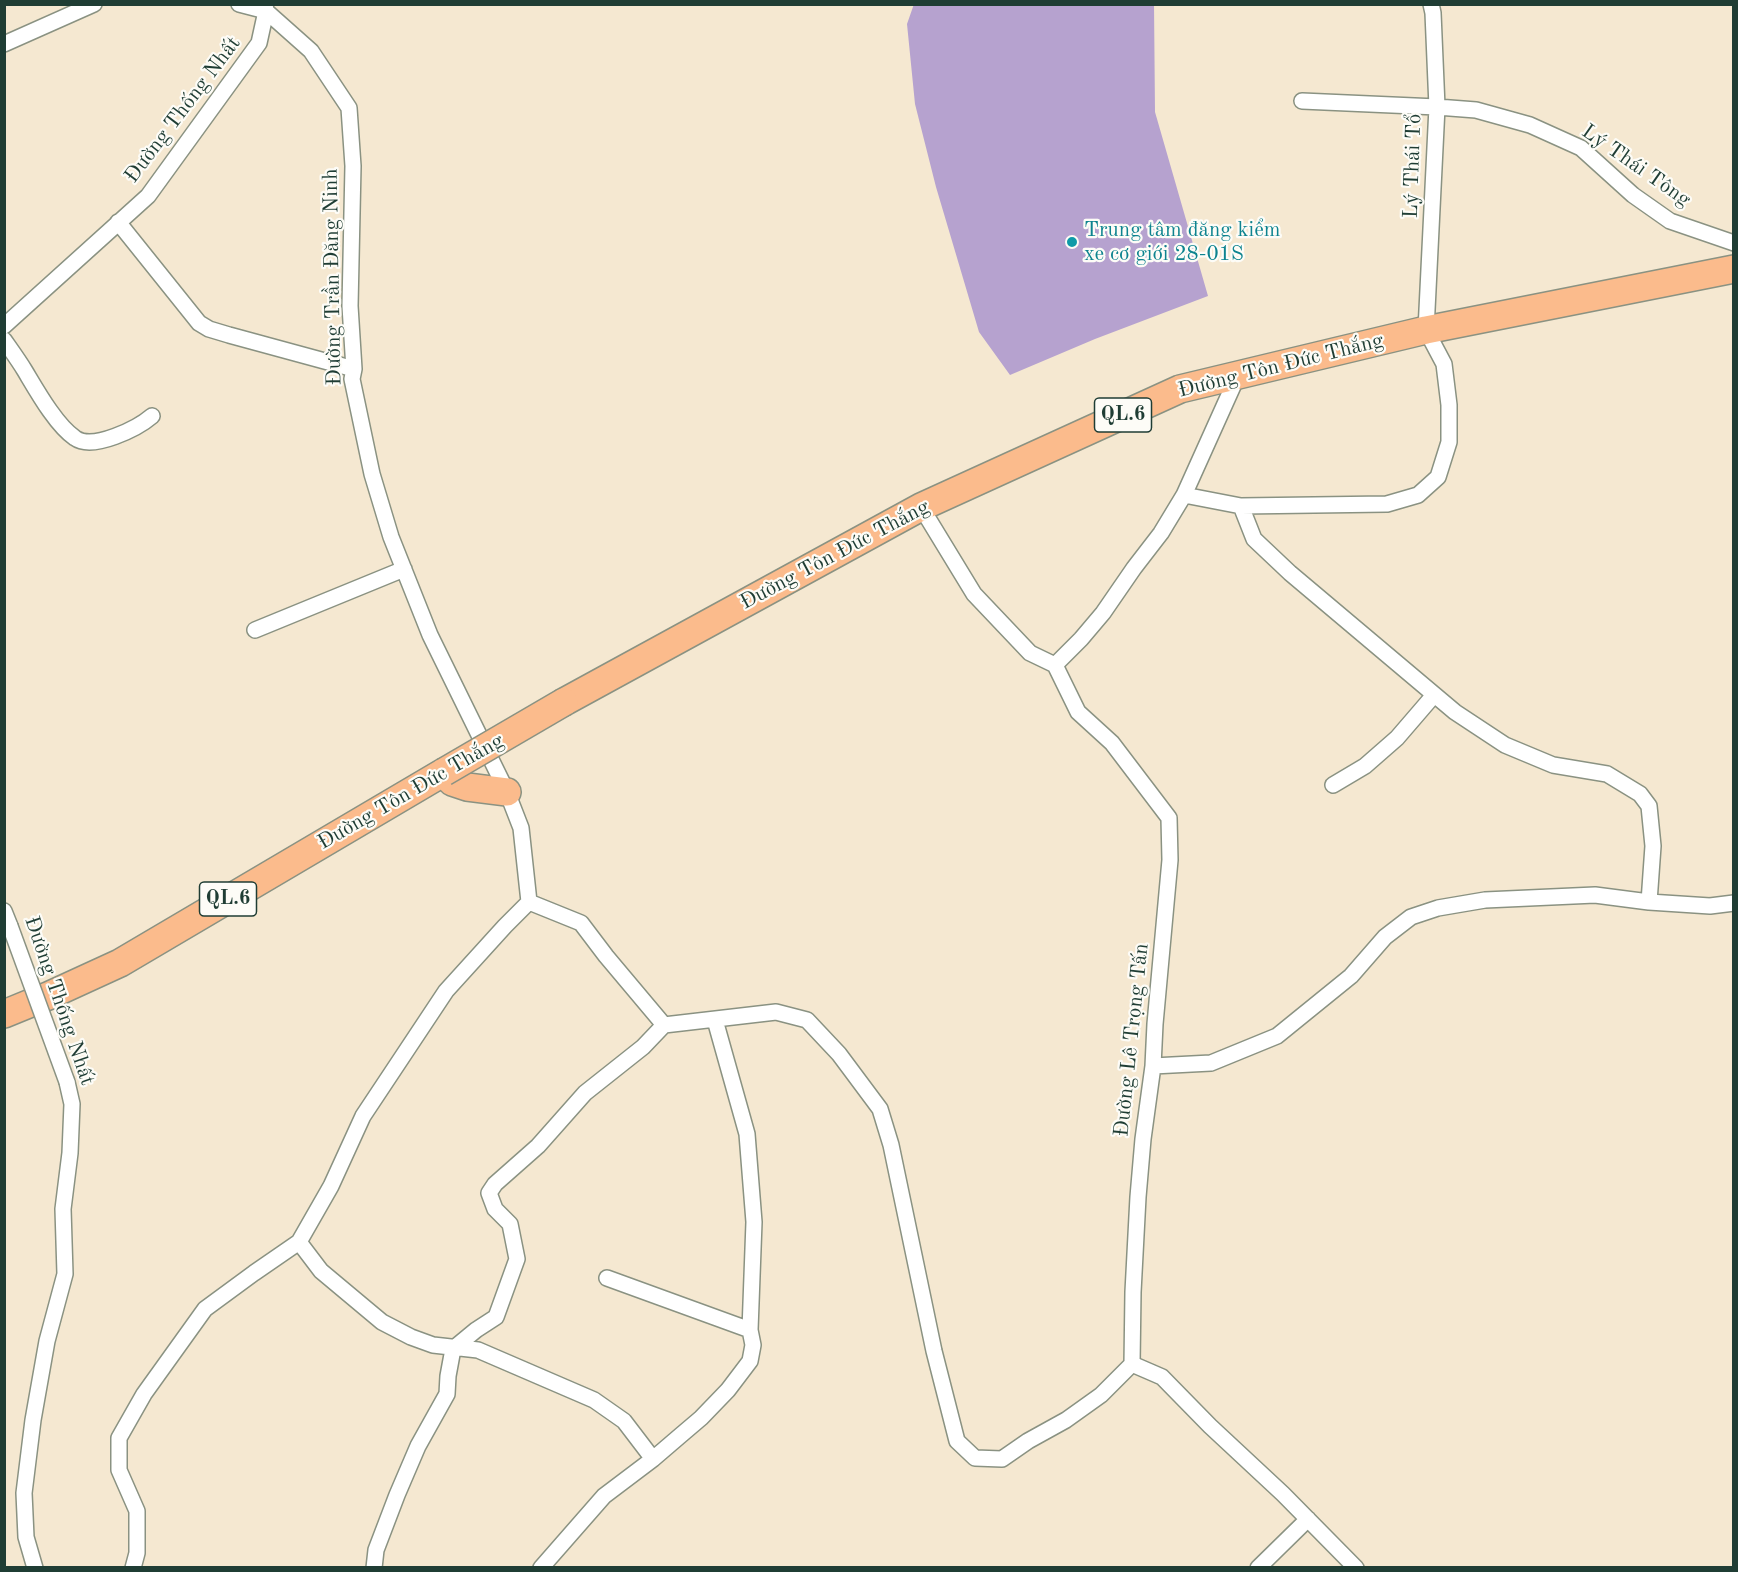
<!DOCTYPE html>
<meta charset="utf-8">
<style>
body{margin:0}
#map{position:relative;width:1738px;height:1572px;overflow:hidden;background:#f5e8d1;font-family:"Old Standard TT",serif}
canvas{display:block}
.frame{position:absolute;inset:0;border:6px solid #1f3d34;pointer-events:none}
</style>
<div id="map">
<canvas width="1738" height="1572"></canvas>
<div class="frame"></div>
</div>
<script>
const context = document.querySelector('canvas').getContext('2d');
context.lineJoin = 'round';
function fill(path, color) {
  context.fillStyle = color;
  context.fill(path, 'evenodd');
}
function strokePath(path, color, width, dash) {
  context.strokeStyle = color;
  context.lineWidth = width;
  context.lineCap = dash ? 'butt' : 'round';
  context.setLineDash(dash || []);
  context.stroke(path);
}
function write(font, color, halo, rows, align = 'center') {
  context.font = font + ' "Old Standard TT",serif';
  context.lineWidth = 4.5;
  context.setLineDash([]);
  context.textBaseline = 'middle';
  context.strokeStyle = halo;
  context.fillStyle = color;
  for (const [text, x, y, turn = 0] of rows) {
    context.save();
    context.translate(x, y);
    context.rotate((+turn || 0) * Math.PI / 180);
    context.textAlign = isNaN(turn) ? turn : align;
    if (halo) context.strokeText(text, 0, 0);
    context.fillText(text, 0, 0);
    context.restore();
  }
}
fill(new Path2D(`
 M914 4H1154L1155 112 1208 296 1095 339 1010 375 979 332 936 187 915 104 907 24Z`), '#b6a2cf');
const street = new Path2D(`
 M4 44 94 4
 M1302 101 1437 107 1476 110 1530 125 1581 148 1633 195 1670 221 1734 243
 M118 222 199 323 209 329 229 335 354 369
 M4 326 148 196 259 43 266 11 265 4
 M4 340C11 350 19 361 25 371 37 391 56 425 75 438 93 451 138 428 152 416
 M1184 495 1241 506 1387 504 1418 495 1438 477 1449 442V405L1444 364 1426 330 1437 107 1433 13 1431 4
 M1241 506 1254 539 1290 573 1455 712 1505 745 1553 765 1607 774 1640 794 1649 806 1653 846 1649 902
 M921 507 974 594 1030 653 1055 665 1078 712 1112 743 1169 818 1170 860 1155 1024 1153 1066 1143 1139 1138 1197 1133 1292 1132 1364 1162 1377 1210 1426 1283 1494 1356 1568
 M255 630 404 569
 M1055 665 1081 639 1103 613 1134 568 1161 533 1184 495 1238 375
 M1333 785 1365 766 1397 738 1434 695
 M529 902 581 923 606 956 664 1025 776 1012 807 1020 839 1054 880 1109 891 1145 934 1351 957 1441 975 1458 1002 1459 1028 1441 1066 1420 1101 1395 1132 1364
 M4 911 10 926
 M1153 1066 1211 1063 1277 1036 1351 976 1385 937 1411 917 1438 908 1485 900 1595 895 1649 902 1710 906 1734 903
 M299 1242 321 1271 382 1322 411 1337 433 1345 478 1350 594 1400 624 1421 653 1459
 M607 1278 750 1330
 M35 1568 26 1537 24 1493 33 1420 47 1341 65 1274 63 1209 70 1153 72 1104 67 1082
 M133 1568 137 1553V1511L119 1470V1438L144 1394 205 1309 254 1273 299 1242 331 1186 363 1116 446 991 505 926 529 902 521 828 507 792 430 635 391 537 372 474 352 379 354 369 350 306 353 166 349 108 311 51 266 11 239 4
 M374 1568 376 1550 397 1495 418 1446 447 1394 448 1376 453 1349 476 1330 496 1317 517 1259 510 1224 495 1209 489 1193 495 1184 538 1146 585 1093 643 1047 664 1025
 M541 1568 604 1496 653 1459 681 1435 701 1418 728 1390 750 1361 753 1345 750 1330 754 1222 747 1134 715 1020
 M1258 1568 1308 1519`);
const highway = new Path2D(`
 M564 702 921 507 1180 389 1426 330 1734 269
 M4 1014 48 996 120 963 444 772 452 782 467 787 507 792`);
strokePath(street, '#8a9282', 18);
strokePath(highway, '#8a9282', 30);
strokePath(street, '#fff', 15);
strokePath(highway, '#fbbb8c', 27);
const streetBridge = new Path2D(`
 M10 926 67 1082`);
const highwayBridge = new Path2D(`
 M444 772 564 702`);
strokePath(streetBridge, '#8a9282', 18, []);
strokePath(highwayBridge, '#8a9282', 30, []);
strokePath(streetBridge, '#fff', 15);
strokePath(highwayBridge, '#fbbb8c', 27);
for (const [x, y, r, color] of [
 [1072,242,6,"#0f9aa8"]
]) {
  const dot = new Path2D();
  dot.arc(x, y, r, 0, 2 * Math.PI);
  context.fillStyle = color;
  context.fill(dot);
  strokePath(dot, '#fdfcf7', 2);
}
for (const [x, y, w] of [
 [1123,415,57],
 [228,899,57]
]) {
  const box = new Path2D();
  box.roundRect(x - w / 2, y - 17, w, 34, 4.5);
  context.fillStyle = '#fdfcf7';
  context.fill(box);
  strokePath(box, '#1f3d34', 1.5);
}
write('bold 20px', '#1f3d34', null, [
 ["QL.6",1123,415],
 ["QL.6",228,899]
]);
write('21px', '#1f3d34', '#fdfcf7', [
 ["Đường Thống Nhất",183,110,-53],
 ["Lý Thái Tổ",1413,166,-88],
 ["Lý Thái Tông",1636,166,35],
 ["Đường Trần Đăng Ninh",333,277,-91],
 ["Đường Tôn Đức Thắng",1281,366,-14],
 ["Đường Tôn Đức Thắng",835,555,-28],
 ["Đường Tôn Đức Thắng",411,792,-30],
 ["Đường Thống Nhất",59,1001,71],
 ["Đường Lê Trọng Tấn",1132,1040,-84]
]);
write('21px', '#0d838f', '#fdfcf7', [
 ["Trung tâm đăng kiểm",1084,230],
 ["xe cơ giới 28-01S",1084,254]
], 'left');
</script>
